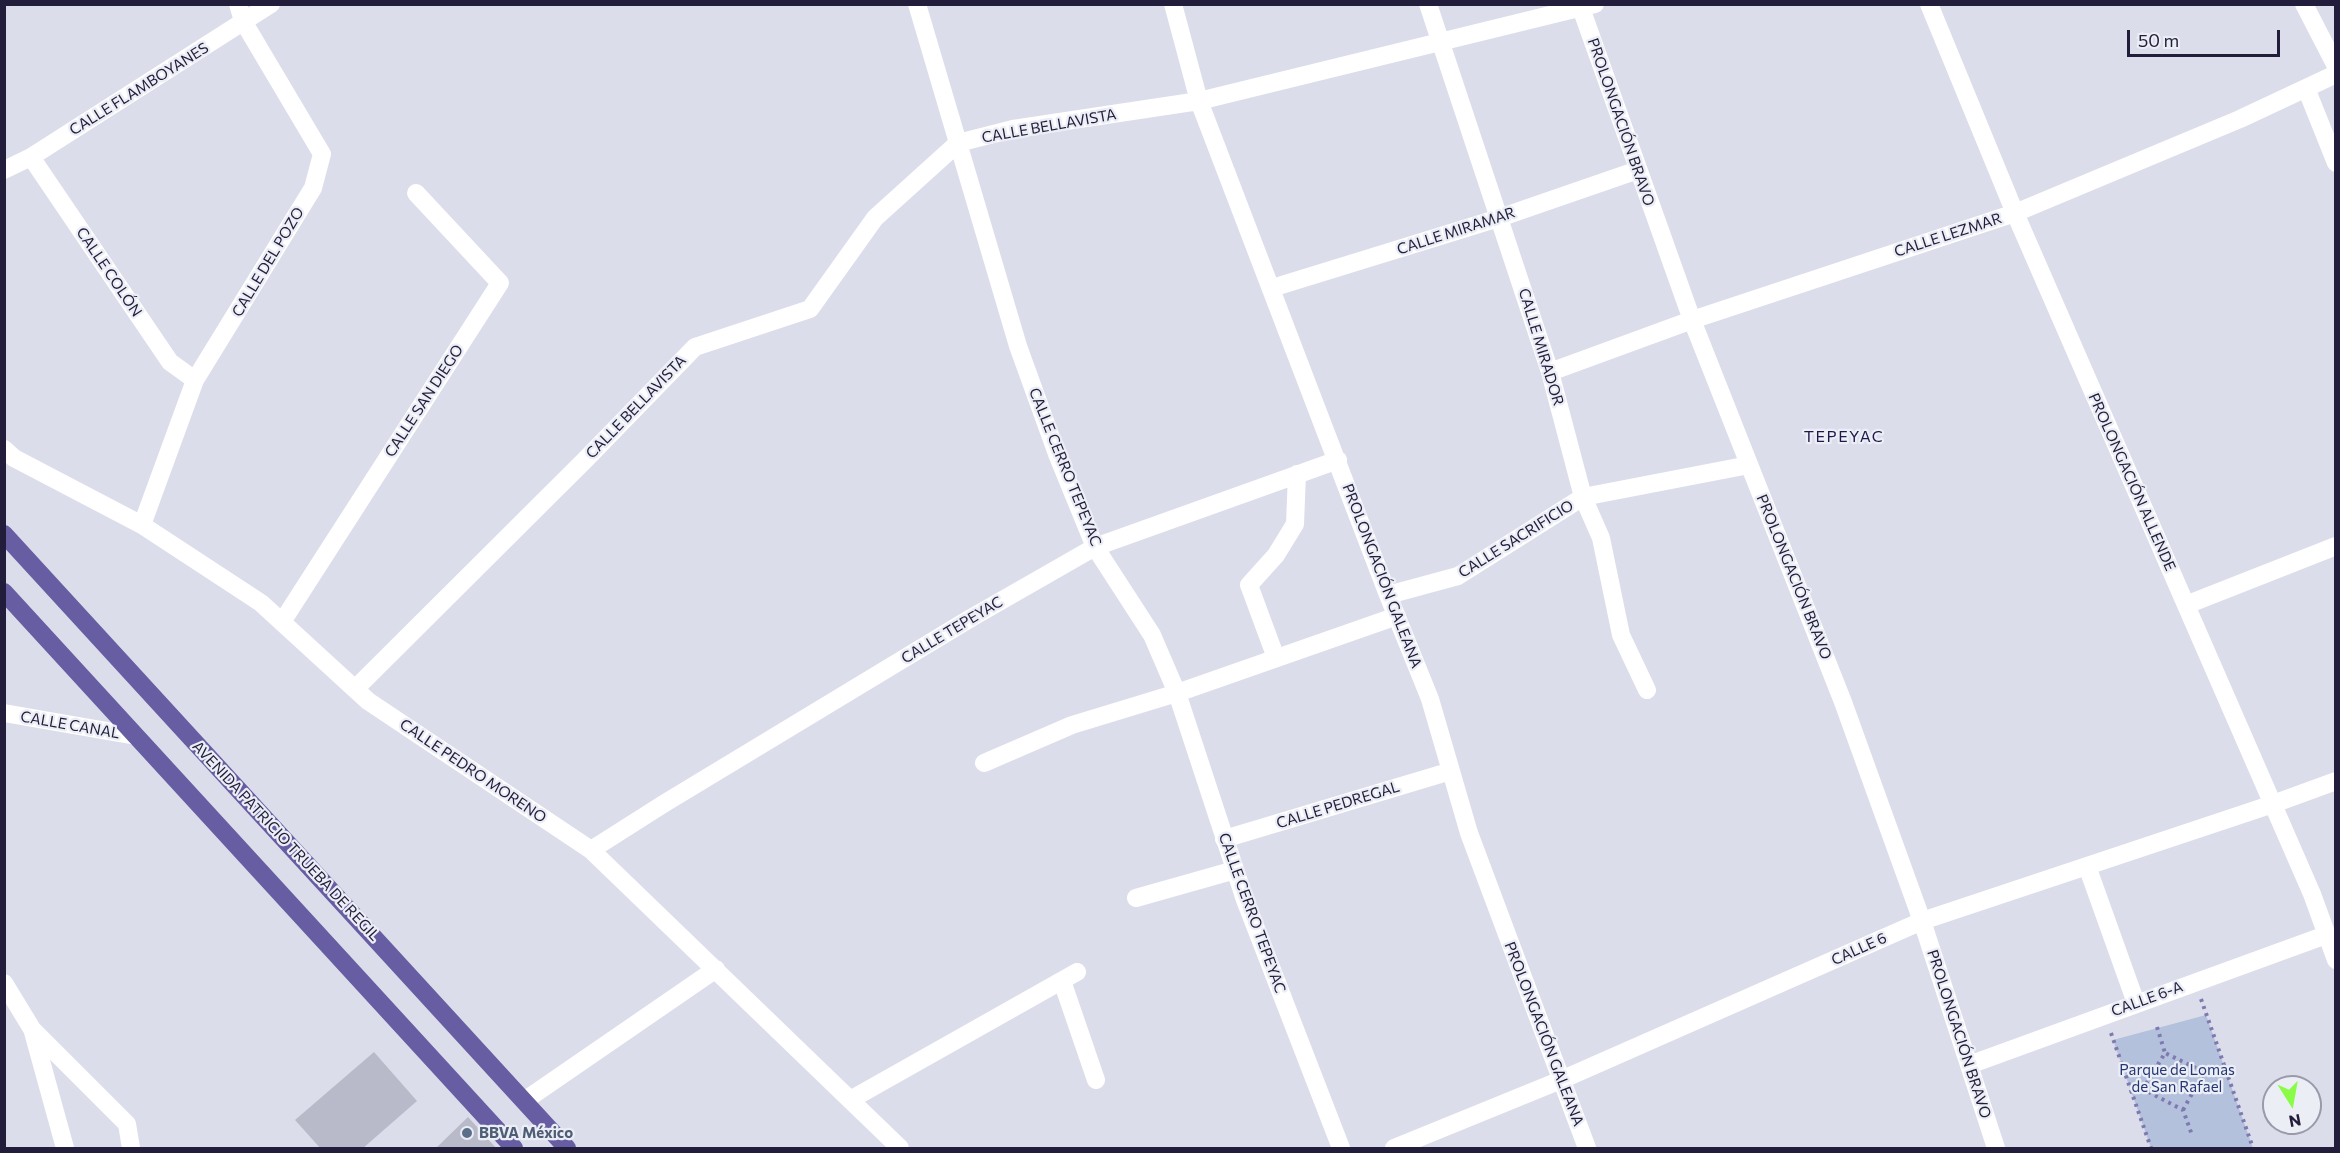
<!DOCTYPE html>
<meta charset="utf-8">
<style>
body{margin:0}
#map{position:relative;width:2340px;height:1153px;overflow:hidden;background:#dcddea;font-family:Commissioner,sans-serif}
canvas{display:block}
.frame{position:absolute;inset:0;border:6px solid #211d3a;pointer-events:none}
.north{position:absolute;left:2262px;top:1075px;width:60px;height:60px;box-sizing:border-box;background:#eceef6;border:2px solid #9b9aab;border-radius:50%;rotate:169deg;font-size:16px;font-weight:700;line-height:24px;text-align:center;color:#211d3a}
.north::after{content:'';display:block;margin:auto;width:21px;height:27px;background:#8afc48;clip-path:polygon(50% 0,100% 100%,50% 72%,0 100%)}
.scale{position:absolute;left:2127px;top:30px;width:153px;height:27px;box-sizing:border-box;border:3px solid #211d3a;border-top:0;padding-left:8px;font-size:18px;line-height:21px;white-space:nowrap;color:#211d3a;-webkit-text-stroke:4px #eceef6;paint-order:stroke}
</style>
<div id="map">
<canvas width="2340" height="1153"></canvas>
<div class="frame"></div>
<div class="north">N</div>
<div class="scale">50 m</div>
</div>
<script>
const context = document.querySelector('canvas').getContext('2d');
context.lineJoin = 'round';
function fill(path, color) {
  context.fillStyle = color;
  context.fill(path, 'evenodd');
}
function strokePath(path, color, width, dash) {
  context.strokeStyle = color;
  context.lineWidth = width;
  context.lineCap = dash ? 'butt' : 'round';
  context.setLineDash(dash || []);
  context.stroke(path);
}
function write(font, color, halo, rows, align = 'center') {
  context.font = font + ' Commissioner,sans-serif';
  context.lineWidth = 4.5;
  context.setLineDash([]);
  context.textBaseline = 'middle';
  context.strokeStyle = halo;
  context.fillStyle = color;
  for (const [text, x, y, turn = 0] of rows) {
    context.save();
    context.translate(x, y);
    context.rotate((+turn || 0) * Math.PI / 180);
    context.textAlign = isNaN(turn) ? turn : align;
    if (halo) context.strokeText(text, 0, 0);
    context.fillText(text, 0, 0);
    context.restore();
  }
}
fill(new Path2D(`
 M2206 1015 2253 1148H2151L2113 1040Z`), '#b3c1dd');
fill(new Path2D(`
 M374 1052 417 1101 362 1149H321L295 1120Z
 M468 1117 497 1149H435Z`), '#b8baca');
strokePath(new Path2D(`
 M2201 999 2253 1148
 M2157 1027 2165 1053
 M2111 1033 2151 1148
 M2204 1072 2225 1067
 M2130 1092 2143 1089
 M2183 1110 2204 1072 2165 1053 2143 1089 2183 1110 2192 1135`), '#7e7ab0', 4, [3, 4.5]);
strokePath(new Path2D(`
 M917 4 1018 346 1057 454 1095 547 1152 635 1177 693 1245 900 1341 1148
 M1173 4 1199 101 1388 595 1430 699 1469 833 1587 1148
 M1428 4 1550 372 1583 497 1601 538 1621 635 1647 690
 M1929 4 2015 213 2312 894 2336 960
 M2304 4 2336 66
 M1581 8 1692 320 1843 702 1922 921 1996 1148
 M2306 88 2336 163
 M31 157 170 362 195 380
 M4 170 31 157 271 4
 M1272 288 1499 218 1638 170
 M1550 372 1692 320 2015 213 2240 119 2336 74
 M4 449 14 458 142 525 261 603 368 701 591 850 900 1148
 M142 525 195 380 313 188 322 154 243 21 238 4
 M1388 595 1458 576 1583 497 1749 465
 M2186 605 2336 546
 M282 622 500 283 416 193
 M1276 658 1249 585 1276 555 1295 524 1297 474
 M355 689 586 459 695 347 810 309 875 218 958 143 1013 129 1199 101 1595 4
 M4 713 136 736
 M984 763 1072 725 1177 693 1397 616
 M1224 839 1451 771
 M591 850 665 803 971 618 1095 547 1338 460
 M2087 866 2136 1003
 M1136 898 1235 870
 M1062 981 1096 1080
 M4 983 32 1029 127 1124 131 1148
 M33 1032 65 1148
 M1969 1065 2326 935
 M850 1100 1077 972
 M524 1101 716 969
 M1394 1148 1561 1080 1922 921 2273 804 2336 781`), '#fff', 18);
strokePath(new Path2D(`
 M4 534 567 1148
 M4 592 514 1148`), '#665da3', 18);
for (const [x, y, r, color] of [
 [467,1133,6,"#5c6f8a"]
]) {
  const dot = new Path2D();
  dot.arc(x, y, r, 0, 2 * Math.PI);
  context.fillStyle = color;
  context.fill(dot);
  strokePath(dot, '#eceef6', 2);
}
write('15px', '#211d3a', '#eceef6', [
 ["CALLE FLAMBOYANES",139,89,-32],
 ["PROLONGACIÓN BRAVO",1621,122,71],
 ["CALLE BELLAVISTA",1049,126,-10],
 ["CALLE MIRAMAR",1456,231,-18],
 ["CALLE LEZMAR",1948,235,-18],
 ["CALLE DEL POZO",268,262,-59],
 ["CALLE COLÓN",109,272,56],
 ["CALLE MIRADOR",1541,347,73],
 ["CALLE SAN DIEGO",424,401,-57],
 ["CALLE BELLAVISTA",636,407,-46],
 ["CALLE CERRO TEPEYAC",1065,467,68],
 ["PROLONGACIÓN ALLENDE",2132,482,66],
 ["CALLE SACRIFICIO",1516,539,-32],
 ["PROLONGACIÓN GALEANA",1382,576,69],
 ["PROLONGACIÓN BRAVO",1794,577,68],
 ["CALLE TEPEYAC",952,630,-31],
 ["CALLE CANAL",70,725,10],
 ["CALLE PEDRO MORENO",473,771,34],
 ["CALLE PEDREGAL",1338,805,-17],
 ["AVENIDA PATRICIO TRUEBA DE REGIL",286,841,47],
 ["CALLE CERRO TEPEYAC",1252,913,70],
 ["CALLE 6",1859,949,-24],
 ["CALLE 6-A",2147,999,-20],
 ["PROLONGACIÓN GALEANA",1544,1034,69],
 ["PROLONGACIÓN BRAVO",1959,1034,72]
]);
write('15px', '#253773', '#eceef6', [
 ["Parque de Lomas",2177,1070],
 ["de San Rafael",2177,1087]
]);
write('bold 15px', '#4e5e75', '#eceef6', [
 ["BBVA México",479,1133]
], 'left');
context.letterSpacing = '1.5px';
write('16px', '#20184c', '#eceef6', [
 ["TEPEYAC",1844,437]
]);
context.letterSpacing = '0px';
</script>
